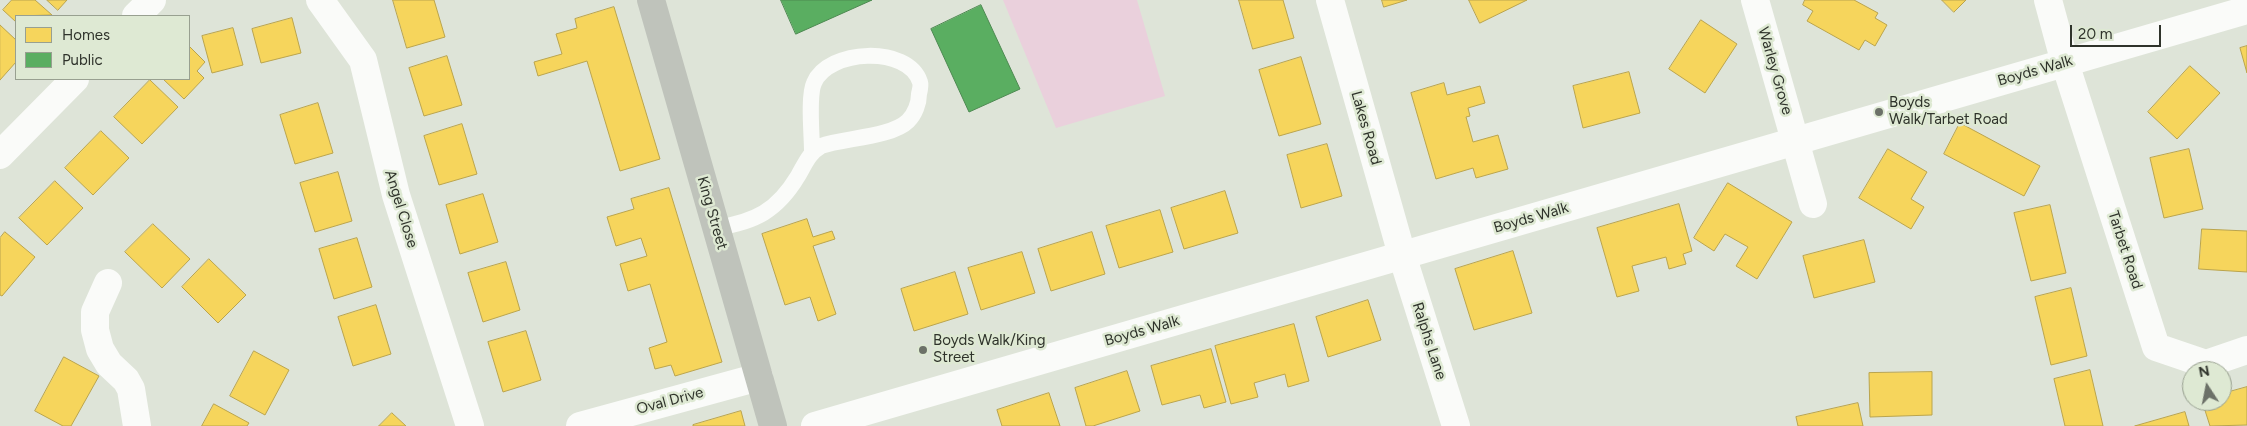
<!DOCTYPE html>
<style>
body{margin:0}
#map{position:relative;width:2247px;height:426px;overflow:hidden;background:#dee4d8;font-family:Figtree,sans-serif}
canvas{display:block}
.legend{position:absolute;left:15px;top:15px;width:175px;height:65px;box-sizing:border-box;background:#dee9d3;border:1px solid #98a090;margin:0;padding:6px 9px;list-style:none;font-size:15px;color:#2f332b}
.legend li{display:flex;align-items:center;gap:10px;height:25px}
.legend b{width:25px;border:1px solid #98a090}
.north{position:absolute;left:2182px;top:361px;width:50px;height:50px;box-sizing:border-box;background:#dee9d3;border:1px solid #98a090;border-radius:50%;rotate:349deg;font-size:14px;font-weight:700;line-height:20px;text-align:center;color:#2f332b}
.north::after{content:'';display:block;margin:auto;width:18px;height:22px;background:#6c7168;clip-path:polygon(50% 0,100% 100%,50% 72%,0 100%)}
.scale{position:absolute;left:2070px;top:25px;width:91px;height:22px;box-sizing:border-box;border:2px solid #2f332b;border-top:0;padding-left:6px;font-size:15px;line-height:18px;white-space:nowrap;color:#2f332b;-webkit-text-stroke:4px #dee9d3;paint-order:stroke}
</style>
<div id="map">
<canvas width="2247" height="426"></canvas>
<ul class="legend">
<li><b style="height:14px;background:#f6d55c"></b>Homes</li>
<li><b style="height:14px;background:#5aae61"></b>Public</li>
</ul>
<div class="north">N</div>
<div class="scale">20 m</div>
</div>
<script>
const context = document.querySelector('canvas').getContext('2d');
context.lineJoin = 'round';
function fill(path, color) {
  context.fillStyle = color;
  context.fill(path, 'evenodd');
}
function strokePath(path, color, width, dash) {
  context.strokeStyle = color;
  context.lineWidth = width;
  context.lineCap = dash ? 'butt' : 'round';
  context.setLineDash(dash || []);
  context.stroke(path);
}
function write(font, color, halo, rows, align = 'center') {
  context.font = font + ' Figtree,sans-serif';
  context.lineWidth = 5;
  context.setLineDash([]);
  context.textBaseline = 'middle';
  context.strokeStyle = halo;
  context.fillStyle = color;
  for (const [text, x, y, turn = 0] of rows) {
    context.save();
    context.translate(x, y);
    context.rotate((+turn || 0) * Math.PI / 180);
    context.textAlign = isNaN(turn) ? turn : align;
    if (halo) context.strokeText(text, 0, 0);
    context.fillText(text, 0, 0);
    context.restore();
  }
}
fill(new Path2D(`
 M1003 0H1137L1165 96 1056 128Z`), '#ead0dc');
const homes = new Path2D(`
 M12 0H35L52 15 16 16V22L3 10Z
 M47 0H67L58 10Z
 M393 0H434L445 37 407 48Z
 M1239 0H1283L1294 38 1253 49Z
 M1382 0H1407L1384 7Z
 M1469 0H1527L1480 23Z
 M1805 0H1854L1878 13 1875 18 1887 25 1875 46 1865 40 1859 50 1807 21 1813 11 1803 5Z
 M1942 0H1966L1954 12Z
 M614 7 660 159 620 171 587 61 538 76 534 62 562 54 556 34 577 28 575 19Z
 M292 18 301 53 261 63 252 29Z
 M1701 20 1737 44 1705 93 1669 69Z
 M0 25 16 40V62L0 80Z
 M233 28 243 65 212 73 202 36Z
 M189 46 205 62 197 71 204 78 184 99 163 79H189Z
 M2247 46V73L2240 48Z
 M447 56 462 105 424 116 409 68Z
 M1301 57 1321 124 1279 136 1259 70Z
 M2190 66 2220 93 2177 139 2148 112Z
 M1629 72 1640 113 1583 128 1573 86Z
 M150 80 178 107 142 144 114 117Z
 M1444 83 1447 95 1480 86 1485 103 1468 108 1470 116 1466 117 1473 142 1498 135 1508 169 1476 178 1473 168 1436 179 1411 93Z
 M318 103 333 153 295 164 280 115Z
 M1960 123 2040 166 2024 196 1944 154Z
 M462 124 477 174 439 185 424 136Z
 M101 131 129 158 93 195 65 168Z
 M1327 144 1342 196 1301 208 1287 155Z
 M1888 149 1927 172 1911 199 1924 207 1911 229 1859 198Z
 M2189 149 2203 209 2164 218 2150 158Z
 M338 172 352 221 315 232 300 183Z
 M55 181 83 208 47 245 19 218Z
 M1728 183 1792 222 1757 279 1736 266 1748 247 1725 234 1714 251 1694 238Z
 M669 188 722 362 675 376 671 365 655 369 649 348 667 342 650 284 628 291 620 264 647 256 641 238 616 246 607 217 634 209 631 199Z
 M1225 191 1238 233 1184 249 1171 208Z
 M483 194 498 242 460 254 446 205Z
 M1679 204 1692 251 1683 254 1686 264 1669 269 1666 257 1632 266 1639 291 1617 297 1597 228Z
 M2050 205 2066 273 2031 281 2014 213Z
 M1160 210 1173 252 1119 268 1106 226Z
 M807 219 813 237 832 231 835 239 813 246 836 314 818 321 810 297 785 305 762 234Z
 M153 224 190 259 162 288 125 252Z
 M2202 229 2247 231V272L2199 269Z
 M5 232 35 257 2 296 0 295V238Z
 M1092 232 1105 274 1051 291 1038 249Z
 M357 238 372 287 334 299 319 249Z
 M1864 240 1875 282 1814 298 1803 256Z
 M1513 251 1532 313 1474 330 1455 269Z
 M1022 252 1035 293 981 310 968 268Z
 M209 259 246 295 218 323 182 287Z
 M506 262 520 310 483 322 468 273Z
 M955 272 968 314 914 331 901 289Z
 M2071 288 2087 356 2051 365 2035 297Z
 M1368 300 1381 340 1328 357 1316 317Z
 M376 305 391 354 353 366 338 317Z
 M1294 324 1309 381 1288 387 1285 374 1254 383 1258 397 1231 404 1215 346Z
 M526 331 541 380 503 392 488 342Z
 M1211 349 1226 402 1204 408 1200 395 1162 405 1151 366Z
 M254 351 289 370 265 415 230 396Z
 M64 357 99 376 71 426H63L35 411Z
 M2090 370 2103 426H2065L2054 379Z
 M1127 371 1140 411 1093 426H1086L1075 388Z
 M1932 372V415L1870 417 1869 373Z
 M2247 387V425L2210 426 2202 401H2222V394Z
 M1049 393 1060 426H1002L997 410Z
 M1858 403 1863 426H1798L1796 417Z
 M214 404 249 423 247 426H202Z
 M741 411 745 426H693V425Z
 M2185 412 2189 426H2135Z
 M392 413 406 426H379Z`);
fill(homes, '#f6d55c');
strokePath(homes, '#baa44d', 1);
const public = new Path2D(`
 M781 0H872L796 34Z
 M981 5 1020 89 969 112 931 29Z`);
fill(public, '#5aae61');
strokePath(public, '#4d8951', 1);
strokePath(new Path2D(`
 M716 228C755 222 777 211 798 176 805 164 809 153 821 146 844 138 892 137 908 121 915 114 919 103 919 94 920 90 921 85 920 82 908 45 828 49 814 83 808 96 812 136 812 151`), '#fafbf9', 16);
strokePath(new Path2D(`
 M320 0 363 60 396 195 470 426
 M1330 0 1402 255 1456 426
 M1755 0 1813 204
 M2048 0 2065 63 2156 347 2206 364 2247 350
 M136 16 152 0
 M0 155 75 79
 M108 283 95 312V330L100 349 109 364 126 380 131 389 137 426
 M580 426 759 377`), '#fafbf9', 28);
strokePath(new Path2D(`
 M815 426 2247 10`), '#fafbf9', 28);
strokePath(new Path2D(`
 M651 0 773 426`), '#bfc3bb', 28);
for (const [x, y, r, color] of [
 [1879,112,5,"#6c7168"],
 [923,350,5,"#6c7168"]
]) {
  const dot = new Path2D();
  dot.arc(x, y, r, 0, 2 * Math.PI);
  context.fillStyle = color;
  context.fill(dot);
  strokePath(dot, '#dee9d3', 2);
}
write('15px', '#2f332b', '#dee9d3', [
 ["Warley Grove",1775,71,74],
 ["Boyds Walk",2035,71,-16],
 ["Lakes Road",1366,128,74],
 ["Angel Close",401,209,73],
 ["King Street",712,213,74],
 ["Boyds Walk",1531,218,-16],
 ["Tarbet Road",2125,250,72],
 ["Boyds Walk",1142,331,-16],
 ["Ralphs Lane",1429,341,72],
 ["Oval Drive",670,401,-15]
]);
write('15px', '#2f332b', '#dee9d3', [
 ["Boyds",1889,103],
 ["Walk/Tarbet Road",1889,120],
 ["Boyds Walk/King",933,341],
 ["Street",933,358]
], 'left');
</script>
